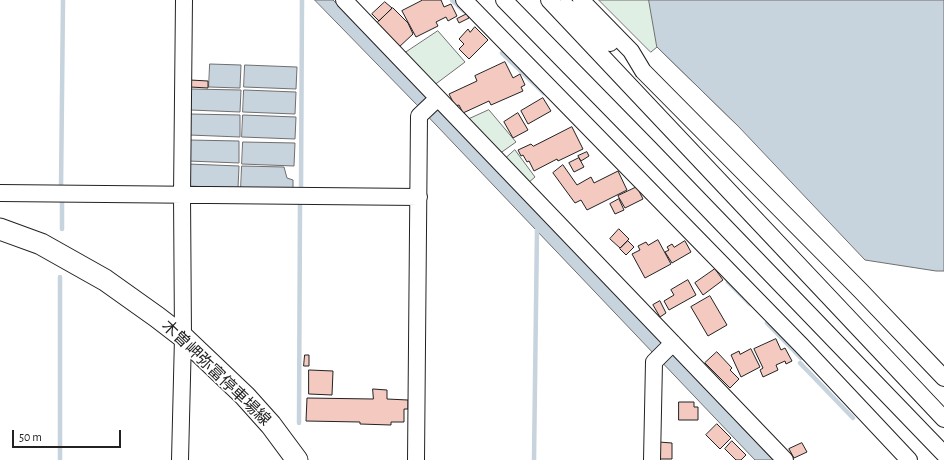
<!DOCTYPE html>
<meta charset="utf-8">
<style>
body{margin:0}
#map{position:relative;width:944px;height:460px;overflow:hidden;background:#fff;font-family:"Alegreya Sans",sans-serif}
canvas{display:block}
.scale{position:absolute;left:12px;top:430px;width:109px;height:18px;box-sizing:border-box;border:2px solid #222;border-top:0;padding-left:5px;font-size:12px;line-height:14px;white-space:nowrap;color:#222;-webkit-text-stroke:3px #fff;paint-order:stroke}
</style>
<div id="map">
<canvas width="944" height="460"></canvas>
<div class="scale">50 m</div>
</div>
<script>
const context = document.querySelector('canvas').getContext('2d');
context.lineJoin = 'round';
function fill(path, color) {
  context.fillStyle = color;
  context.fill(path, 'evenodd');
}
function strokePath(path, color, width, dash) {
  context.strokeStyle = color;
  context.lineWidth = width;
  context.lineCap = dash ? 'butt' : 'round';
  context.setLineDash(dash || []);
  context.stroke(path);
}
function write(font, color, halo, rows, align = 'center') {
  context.font = font + ' "Alegreya Sans","Noto Sans JP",sans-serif';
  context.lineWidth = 3;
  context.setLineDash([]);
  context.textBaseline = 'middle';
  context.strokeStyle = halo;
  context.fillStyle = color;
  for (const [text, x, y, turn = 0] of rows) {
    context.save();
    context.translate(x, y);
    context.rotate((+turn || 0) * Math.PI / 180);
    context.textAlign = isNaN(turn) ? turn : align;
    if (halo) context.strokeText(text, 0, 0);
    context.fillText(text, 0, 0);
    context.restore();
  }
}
const green = new Path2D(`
 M599 0H694L738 126 657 47 651 52Z
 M438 31 465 62 433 86 402 55Z
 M489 110 516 142 499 154 467 120Z
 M515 150 535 177 528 183 505 159Z`);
fill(green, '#e0efe3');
strokePath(green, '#6f6f6f', 1);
const water = new Path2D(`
 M315 0H333L429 98 773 460H755L417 105Z
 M649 0H944V271H936L865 260 738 126 657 47Z
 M210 64 241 65 240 88 209 87Z
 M245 65 297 67 296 89 244 87Z
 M190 89 241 90 240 112 190 110Z
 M244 90 296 92 295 114 243 112Z
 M190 114 240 115V137L189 135Z
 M243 115 296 117 295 139 242 137Z
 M189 140 239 141V163L188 161Z
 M243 142 295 143 294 166 242 164Z
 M188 164 239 166 238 188 187 186Z
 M242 166 284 167 287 178 293 180V190L241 188Z`);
fill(water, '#c7d3dd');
strokePath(water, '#6f6f6f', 1);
strokePath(new Path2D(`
 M452 0 464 11
 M502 53 544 93
 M61 189 63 0
 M301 190 302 0
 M62 200V229
 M728 282 750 304
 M767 323 801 358
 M800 363 853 418
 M299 423 300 202
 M60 460V277
 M534 460 537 230`), '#c7d3dd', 4.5);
const building = new Path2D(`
 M423 0H441L444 7 451 4 457 16 448 21 446 17 436 22 438 26 416 37 402 11Z
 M385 2 392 8 379 21 372 14Z
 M393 8 408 23 413 34 398 48 375 25Z
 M467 14 469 18 459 23 457 19Z
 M475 27 488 40 469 59 459 49 464 44 459 39 468 29 470 32Z
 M505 62 513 78 520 74 525 85 521 87 523 91 491 105 489 101 463 113 459 105 455 106 449 94 477 81 475 76Z
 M190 80 208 81V88L190 87Z
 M543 98 551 111 528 124 521 111Z
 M518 113 528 130 513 138 504 122Z
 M572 127 583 149 558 161 557 159 534 171 529 161 527 162 523 155 521 156 518 150 531 144 533 146Z
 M587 152 589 156 581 161 578 156Z
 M579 158 584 167 574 172 569 163Z
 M563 165 577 185 591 177 594 183 618 171 627 190 587 210 581 200 575 203 553 173Z
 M637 187 643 199 625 208 618 196Z
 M619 199 624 210 615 214 610 204Z
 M619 229 629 239 620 248 610 239Z
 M658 240 671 264 645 278 632 254 640 250 638 246 646 242 648 245Z
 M628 241 634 247 626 255 620 249Z
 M685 241 691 252 672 263 665 252 669 250 667 247 672 244 674 247Z
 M715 269 723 280 703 295 695 283Z
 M688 280 696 295 669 310 664 301 674 295 671 290Z
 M710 296 727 325 708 336 691 307Z
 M660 301 666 313 660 317 653 305Z
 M776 339 781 350 785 348 792 361 786 364 785 361 776 365 778 370 763 377 760 370 763 368 754 349Z
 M751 349 760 367 741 377 731 355 739 351 740 354Z
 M717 352 732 368 730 370 739 379 730 388 705 363Z
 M305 355H309V366H304Z
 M309 370 333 371 332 395 309 394Z
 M373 389 387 390V399L408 400V409H404V422H391V425L360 424V422L306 421 307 398 373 399Z
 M679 402H694V407H698V420H679Z
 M717 424 731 438 720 449 706 435Z
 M732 441 746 455 741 460H736L725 449Z
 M659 442 672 443V459H658Z
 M802 443 807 452 794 458 789 449Z`);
fill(building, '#f3c9c0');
strokePath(building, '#222', 1);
const minor = new Path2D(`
 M344 0 785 460
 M464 0 801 345 909 460
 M504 0 649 148 944 454
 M549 0 944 419
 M581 0 631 51 643 71 860 290 944 378
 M566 6 610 43
 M0 193 419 197
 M180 460 183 337 182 195 184 0
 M416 460 419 116 438 98
 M652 460 654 362 673 343`);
const major = new Path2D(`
 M0 229 41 244 105 280 157 317 183 337 245 396 271 425 297 460`);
strokePath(minor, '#222', 18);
strokePath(major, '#222', 23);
strokePath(minor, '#fff', 16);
strokePath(major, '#fff', 21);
write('16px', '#222', '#fff', [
 ["木曽岬弥富停車場線",216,373,44]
]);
</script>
